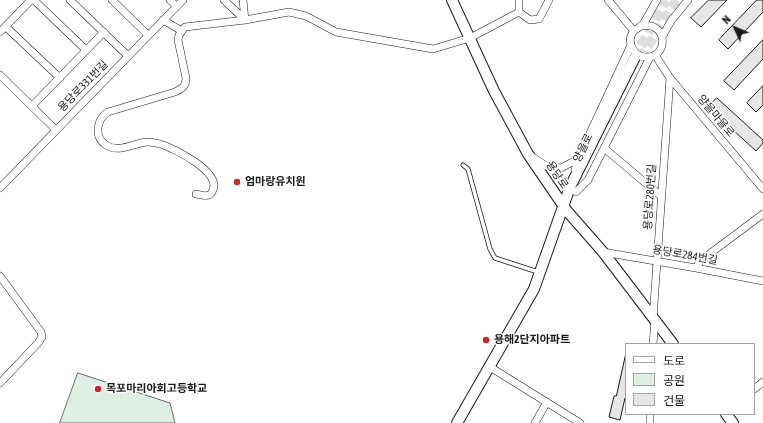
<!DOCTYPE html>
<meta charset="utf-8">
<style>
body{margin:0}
#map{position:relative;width:763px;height:423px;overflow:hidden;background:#fff;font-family:"Asap Condensed","Noto Sans KR",sans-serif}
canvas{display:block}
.legend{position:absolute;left:625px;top:343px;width:130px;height:72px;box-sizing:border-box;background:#fff;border:1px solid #a3a3a3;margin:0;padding:5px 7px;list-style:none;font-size:12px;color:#1a1a1a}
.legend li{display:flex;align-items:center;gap:8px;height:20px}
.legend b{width:20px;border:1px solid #a3a3a3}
.north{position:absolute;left:715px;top:8px;width:40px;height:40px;-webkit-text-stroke:3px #fff;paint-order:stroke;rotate:314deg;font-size:11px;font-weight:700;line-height:16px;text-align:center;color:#1a1a1a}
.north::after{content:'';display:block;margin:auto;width:14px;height:18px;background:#1a1a1a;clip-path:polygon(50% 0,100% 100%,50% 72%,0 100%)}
</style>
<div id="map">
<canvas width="763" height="423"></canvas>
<ul class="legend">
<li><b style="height:5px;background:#fff"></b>도로</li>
<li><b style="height:11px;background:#e0efe3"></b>공원</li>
<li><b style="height:11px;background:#e6e6e6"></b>건물</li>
</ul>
<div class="north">N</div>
</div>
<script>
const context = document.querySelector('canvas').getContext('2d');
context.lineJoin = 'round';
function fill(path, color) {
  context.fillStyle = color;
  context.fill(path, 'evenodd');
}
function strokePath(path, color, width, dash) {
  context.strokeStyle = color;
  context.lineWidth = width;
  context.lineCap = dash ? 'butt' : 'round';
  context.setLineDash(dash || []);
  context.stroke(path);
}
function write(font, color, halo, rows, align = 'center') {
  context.font = font + ' "Asap Condensed","Noto Sans KR",sans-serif';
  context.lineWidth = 3;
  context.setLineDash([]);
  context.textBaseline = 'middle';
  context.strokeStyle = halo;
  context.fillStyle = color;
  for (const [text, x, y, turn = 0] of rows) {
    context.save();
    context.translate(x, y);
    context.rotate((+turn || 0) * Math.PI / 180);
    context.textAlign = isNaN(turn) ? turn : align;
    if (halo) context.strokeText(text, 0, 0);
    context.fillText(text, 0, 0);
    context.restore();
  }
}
const green = new Path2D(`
 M78 373 170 403 175 423H60Z`);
fill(green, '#e0efe3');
strokePath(green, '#6a6a6a', 1);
const building = new Path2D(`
 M709 0H727L701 27 691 18Z
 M757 0H763V12L728 49 719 40Z
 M763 40V59L734 90 724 81Z
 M763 86V105L756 112 747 103Z
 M717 98 763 140V143L756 151 708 107Z
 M626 353V398H625L620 420 609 417 614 396H616Z`);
fill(building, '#e6e6e6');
strokePath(building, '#1a1a1a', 1);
strokePath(new Path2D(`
 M641 46 666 0
 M640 59 677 0`), '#ddd', 10, [10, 5]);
const lane = new Path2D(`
 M463 165 468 169 490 249 495 258 538 272`);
const street = new Path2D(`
 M34 0 86 50
 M70 0 128 56
 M112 0 148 35
 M170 0 176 6
 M224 0 245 20
 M243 0 245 20
 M608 0 634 31
 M519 12V0
 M163 20 182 31
 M642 26C668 21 669 58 646 57 634 57 626 42 633 32 636 29 640 27 643 24 648 17 652 8 657 0
 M6 27 60 78
 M0 32 31 0
 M662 37 671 21 688 0
 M655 55 670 78 763 189
 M0 75 56 130
 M32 106 104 32
 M604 148 661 196
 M531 156 546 166 561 168 578 159
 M575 170 578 159 631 45
 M0 188 183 0
 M576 192 588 180 650 57
 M196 194C202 195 209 198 212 192 224 173 174 148 160 144 156 143 152 142 148 142 135 142 119 154 106 145 94 137 96 120 108 112L175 92C183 88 186 86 186 78L178 40 179 35 185 27 245 20 289 12 306 16 336 32 433 49 470 38 519 12 530 20 539 19 549 0
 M603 252 696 268 763 281
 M696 268 700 261 763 214
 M0 276 41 332 42 337 38 343 0 383
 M653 318 670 78
 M653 344 655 320
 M490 367 580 423
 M754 389 763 382
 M535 423 547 402
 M650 423V414`);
const secondary = new Path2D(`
 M452 0 494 91 528 154 567 211 603 252 673 344
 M726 414 733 423
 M457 423 534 289 570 187 635 57`);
strokePath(lane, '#1a1a1a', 5);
strokePath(street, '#1a1a1a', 8);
strokePath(secondary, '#1a1a1a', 12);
strokePath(lane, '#fff', 3.5);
strokePath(street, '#fff', 7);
strokePath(secondary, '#fff', 10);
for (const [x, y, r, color] of [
 [237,182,4,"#c62828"],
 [486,340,4,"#c62828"],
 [98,389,4,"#c62828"]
]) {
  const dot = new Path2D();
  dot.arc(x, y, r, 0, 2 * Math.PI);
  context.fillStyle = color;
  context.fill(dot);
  strokePath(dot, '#fff', 1.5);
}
write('11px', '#1a1a1a', '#fff', [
 ["용당로331번길",83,86,-46],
 ["양을마을로",716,116,50],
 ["양을로",583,148,-64],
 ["용당로",557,175,56],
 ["용당로280번길",650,197,-86],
 ["용당로284번길",685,255,10]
]);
write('bold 11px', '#1a1a1a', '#fff', [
 ["엄마랑유치원",245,182],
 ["용해2단지아파트",494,340],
 ["목포마리아회고등학교",106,389]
], 'left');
</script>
